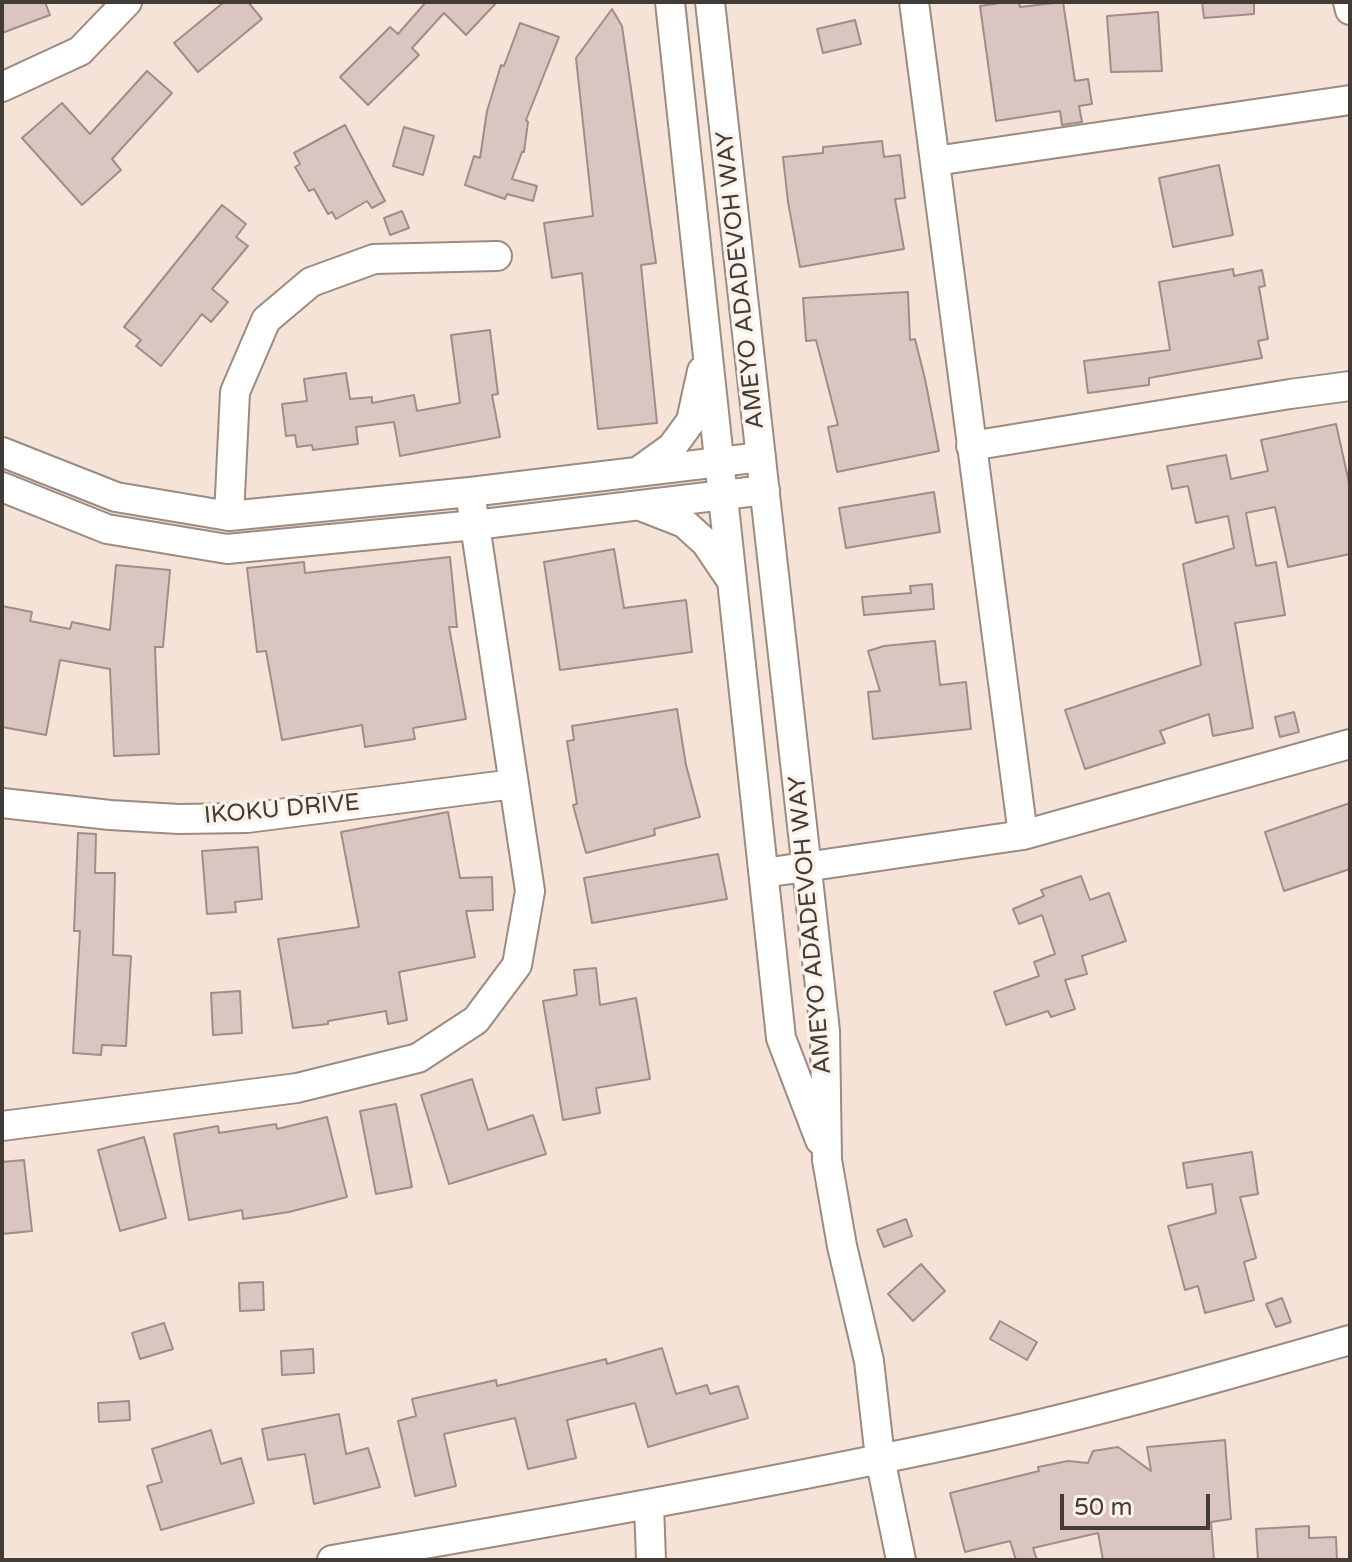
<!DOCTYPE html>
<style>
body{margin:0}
#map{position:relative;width:1352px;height:1562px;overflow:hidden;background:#f5e3d7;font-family:"Varela Round",sans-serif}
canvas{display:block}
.frame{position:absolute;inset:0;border:4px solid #423b36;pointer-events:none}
.scale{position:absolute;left:1060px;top:1494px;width:150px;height:36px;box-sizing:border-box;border:4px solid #423b36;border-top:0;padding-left:10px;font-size:24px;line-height:28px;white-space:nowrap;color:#423b36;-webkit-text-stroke:6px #fcf2ea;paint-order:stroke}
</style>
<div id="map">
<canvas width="1352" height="1562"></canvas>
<div class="frame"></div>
<div class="scale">50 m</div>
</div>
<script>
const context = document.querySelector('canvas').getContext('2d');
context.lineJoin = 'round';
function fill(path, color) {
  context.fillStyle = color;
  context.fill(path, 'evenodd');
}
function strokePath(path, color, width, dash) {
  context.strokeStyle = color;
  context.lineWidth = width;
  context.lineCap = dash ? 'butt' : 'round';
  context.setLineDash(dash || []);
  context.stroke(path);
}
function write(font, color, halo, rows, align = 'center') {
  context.font = font + ' "Varela Round",sans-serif';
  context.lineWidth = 7;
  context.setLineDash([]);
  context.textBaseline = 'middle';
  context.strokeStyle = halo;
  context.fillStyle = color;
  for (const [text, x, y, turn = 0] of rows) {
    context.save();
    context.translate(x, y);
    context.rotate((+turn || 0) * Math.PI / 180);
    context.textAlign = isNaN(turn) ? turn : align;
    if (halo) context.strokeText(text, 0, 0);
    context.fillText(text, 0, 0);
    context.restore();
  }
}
const building = new Path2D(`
 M2 2H45L50 15 2 33Z
 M224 2H248L262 19 198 72 174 43Z
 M426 2H497L466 35 444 13 412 48 419 55 368 105 340 77 390 27 398 34Z
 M1007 2H1019L1020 7 1063 2 1075 81 1088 79 1092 104 1079 106 1082 122 1062 125 1060 111 996 121 980 6Z
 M1202 2H1254V14L1204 18Z
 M612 9 622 26 656 263 641 265 657 423 598 429 582 273 552 278 544 223 593 216 576 58Z
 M1158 12 1162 71 1111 72 1107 16Z
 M855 20 861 44 823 53 817 29Z
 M520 23 559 37 526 120 528 122 524 152H522L512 179 537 186 533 201 507 194 505 199 465 185 474 156 480 158 487 111 501 65 504 66Z
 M147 71 172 93 112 159 121 170 82 205 22 138 62 103 90 134Z
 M345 125 385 201 372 208 367 201 336 219 332 212 328 214 314 189 309 191 295 167 300 164 294 153Z
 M404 127 434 136 423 175 393 166Z
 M882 141 884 157 900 155 905 198 895 199 904 249 800 267 788 202 783 157 823 153V147Z
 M1219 165 1233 235 1173 247 1159 178Z
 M222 205 246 224 236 237 248 246 212 289 228 302 211 322 202 314 161 366 136 346 141 340 124 327Z
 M402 211 409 228 390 235 384 218Z
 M1233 269 1234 276 1262 270 1265 286 1259 287 1268 339 1258 341 1262 358 1149 378V385L1088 393 1084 361 1170 350 1159 282Z
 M908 292 910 340 915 339 925 379 939 451 837 472 828 427 838 425 816 340 806 341 803 298Z
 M490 330 498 394 492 395 500 437 400 456 394 422 356 427 358 444 313 450 312 445 297 447 295 435 286 436 282 404 307 401 304 379 346 373 350 399 372 397V403L414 395 417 411 460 403 451 335Z
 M1336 424 1350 487V554L1288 567 1275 507 1246 513 1256 566 1276 562 1285 615 1235 623 1253 728 1213 736 1209 714 1160 731 1165 743 1085 769 1065 710 1201 665 1183 564 1234 548 1228 516 1196 523 1188 486 1172 489 1167 466 1226 455 1231 479 1268 471 1261 440Z
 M934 492 940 532 846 548 839 508Z
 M614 549 624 608 686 600 692 652 560 670 544 562Z
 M450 557 457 627H449L466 719 413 728 415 739 365 747 362 725 282 740 266 651 257 652 247 568 304 562 305 573Z
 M116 565 170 570 163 647H155L159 754 114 756 110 669 60 660 46 735 2 727V606L32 612 30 621 70 629 72 622 110 630Z
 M932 584 934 609 864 615 862 597 911 593 910 586Z
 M935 641 940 685 966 682 971 729 873 739 868 692 880 691 868 651 884 646Z
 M677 709 686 765 700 817 654 829 655 835 586 853 573 805 577 804 567 741 574 740 572 726Z
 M1294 712 1299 732 1280 737 1275 717Z
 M1350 803V869L1284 891 1265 832Z
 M448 812 460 878 492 877 493 910 466 911 475 957 399 972 407 1020 388 1024 386 1011 328 1021V1024L293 1028 278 939 359 927 341 832Z
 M78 833 96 834 95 873H115L113 955 131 956 126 1046 102 1045 101 1055 73 1053 80 931H74Z
 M258 847 262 899 235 902 236 912 207 914 202 851Z
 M718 854 727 899 592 923 584 878Z
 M1081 876 1090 900 1109 893 1126 941 1082 956 1087 974 1065 980 1075 1009 1051 1017 1048 1011 1006 1025 994 992 1039 976 1034 962 1055 954 1042 915 1019 924 1013 909 1044 896 1041 890Z
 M596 968 600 1005 636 998 650 1079 596 1088 600 1113 563 1120 543 1001 577 995 574 970Z
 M240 991 242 1033 213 1035 211 993Z
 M472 1079 488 1130 533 1115 546 1154 449 1184 421 1095Z
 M396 1104 412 1187 376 1194 360 1111Z
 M327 1117 347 1197 289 1212 243 1219 242 1210 189 1220 174 1134 218 1126 219 1133 276 1124 277 1129Z
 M144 1137 166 1218 120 1231 98 1150Z
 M1252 1152 1258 1194 1240 1197 1256 1258 1244 1262 1254 1300 1205 1313 1198 1286 1185 1290 1168 1226 1216 1213 1212 1184 1187 1188 1183 1163Z
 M24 1160 32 1231 2 1234V1162Z
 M906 1219 912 1236 884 1247 877 1230Z
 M921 1264 945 1291 913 1321 888 1294Z
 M263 1282 264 1310 240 1311 239 1283Z
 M1282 1298 1291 1322 1276 1327 1266 1304Z
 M1000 1321 1037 1342 1027 1360 990 1339Z
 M164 1323 173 1349 140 1359 132 1333Z
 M662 1348 676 1394 707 1385 710 1394 738 1386 748 1418 648 1447 635 1403 567 1420 576 1458 528 1469 515 1418 444 1434 456 1486 415 1496 398 1421 416 1416 412 1399 496 1380 497 1386 606 1359 607 1364Z
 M313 1349 314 1373 282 1375 281 1351Z
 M129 1401 130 1420 99 1422 98 1403Z
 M339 1414 346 1454 368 1448 380 1487 314 1504 305 1454 268 1460 262 1429Z
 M211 1430 221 1464 241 1458 254 1503 161 1530 147 1486 162 1482 152 1449Z
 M1225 1440 1231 1519 1211 1522 1214 1560H1103L1098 1533 1033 1548 1037 1560H1016L1010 1541 965 1552 950 1493 1039 1471 1038 1467 1068 1461 1088 1463 1093 1451 1118 1447 1151 1471 1147 1447Z
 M1309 1526V1538L1336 1537 1337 1560H1258L1256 1529Z`);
fill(building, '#dbc5c0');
strokePath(building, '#a18d88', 2);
const minor = new Path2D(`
 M670 2 781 1038 820 1140
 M710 2 825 1031 827 1160 842 1246 869 1361 880 1458 901 1560
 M914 2 1023 835
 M1348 2 1350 10
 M2 87 80 51 127 2
 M935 161 1350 100
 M971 446 1290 394 1350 386
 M2 452 116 497 229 516 470 492 761 457
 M640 470 672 447 691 421 702 371
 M2 487 107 529 227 549 475 525 765 490
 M643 507 684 523 706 543 729 577
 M229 516 235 392 266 320 311 282 374 259 497 256
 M2 803 110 815 179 819 247 818 514 784
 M764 873 1023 835 1350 744
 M2 1126 297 1088 418 1058 476 1020 517 965 530 891 470 492
 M649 1505 651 1560
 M332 1560C541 1524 750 1487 957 1443 1090 1415 1220 1377 1350 1340`);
strokePath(minor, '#9b8b80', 32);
strokePath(minor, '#fff', 28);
write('24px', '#423b36', '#fcf2ea', [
 ["AMEYO ADADEVOH WAY",741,280,-96],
 ["IKOKU DRIVE",282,810,-5],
 ["AMEYO ADADEVOH WAY",811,925,-95]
]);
</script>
